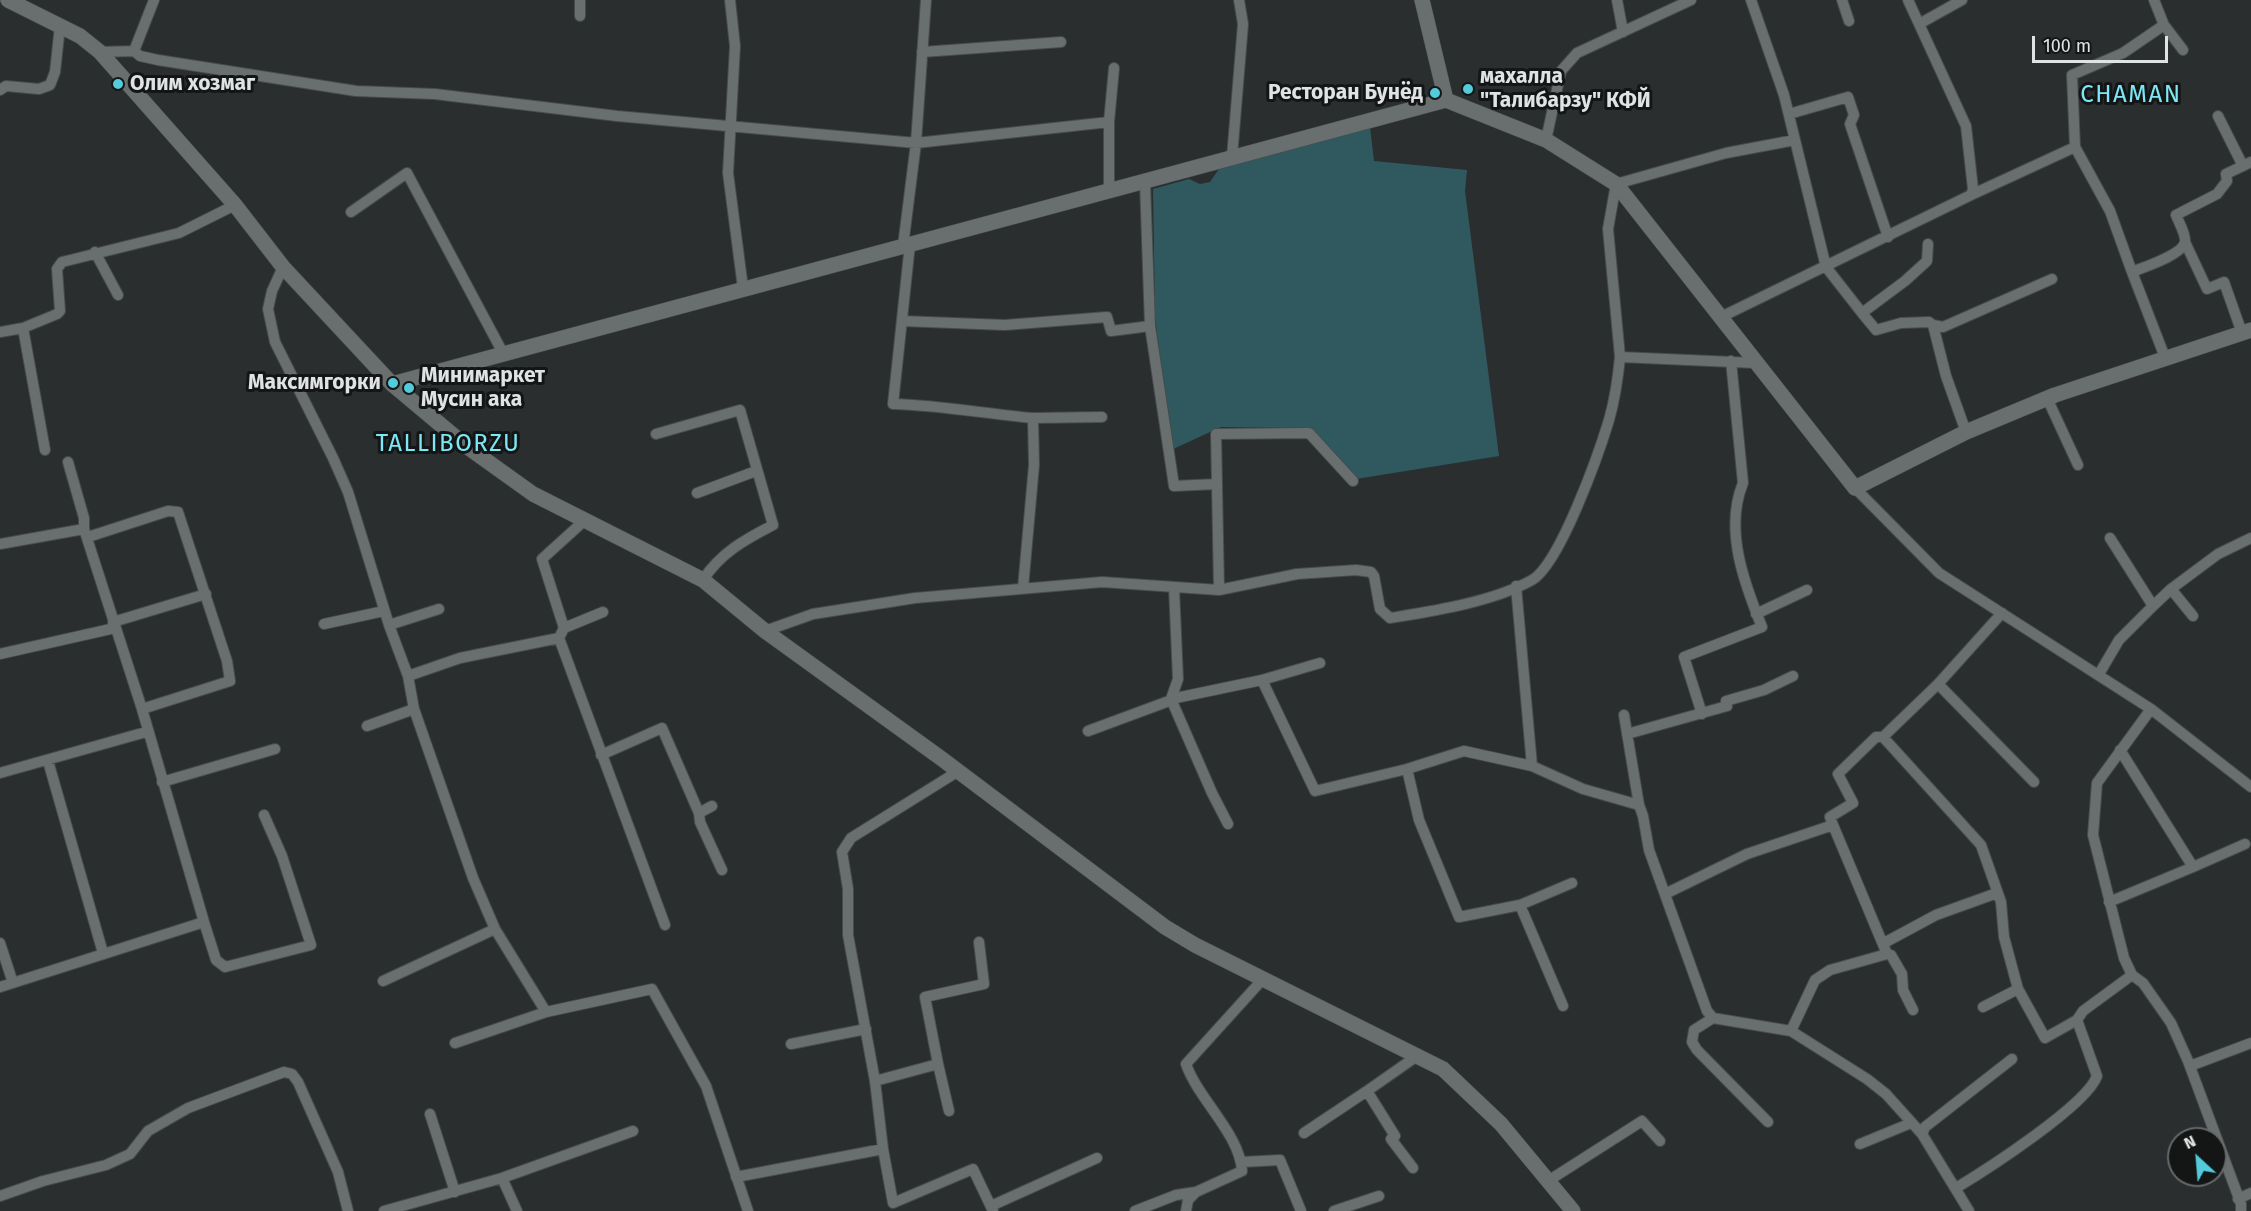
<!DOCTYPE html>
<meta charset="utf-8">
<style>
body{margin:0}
#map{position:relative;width:2251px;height:1211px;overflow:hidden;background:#2a2e2f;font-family:"Fira Sans",sans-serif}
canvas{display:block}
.north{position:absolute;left:2167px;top:1127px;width:60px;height:60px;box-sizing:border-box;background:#141616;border:2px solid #666868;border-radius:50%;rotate:334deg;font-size:16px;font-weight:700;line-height:24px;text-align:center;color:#e0e3e4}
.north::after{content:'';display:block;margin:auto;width:21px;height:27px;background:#53cbdb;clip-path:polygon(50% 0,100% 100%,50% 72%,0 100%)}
.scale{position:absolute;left:2032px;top:36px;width:136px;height:27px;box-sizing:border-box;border:3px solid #e0e3e4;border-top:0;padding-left:8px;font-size:18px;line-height:21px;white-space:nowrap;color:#e0e3e4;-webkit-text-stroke:4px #141616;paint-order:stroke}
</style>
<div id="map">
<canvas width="2251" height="1211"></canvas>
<div class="north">N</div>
<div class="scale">100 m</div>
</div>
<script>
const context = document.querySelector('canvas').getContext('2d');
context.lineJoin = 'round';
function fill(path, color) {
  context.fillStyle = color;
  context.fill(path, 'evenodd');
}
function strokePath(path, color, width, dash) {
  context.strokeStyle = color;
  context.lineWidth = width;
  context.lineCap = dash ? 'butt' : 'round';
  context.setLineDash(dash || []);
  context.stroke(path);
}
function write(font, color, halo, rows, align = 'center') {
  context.font = font + ' "Fira Sans",sans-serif';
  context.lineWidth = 6;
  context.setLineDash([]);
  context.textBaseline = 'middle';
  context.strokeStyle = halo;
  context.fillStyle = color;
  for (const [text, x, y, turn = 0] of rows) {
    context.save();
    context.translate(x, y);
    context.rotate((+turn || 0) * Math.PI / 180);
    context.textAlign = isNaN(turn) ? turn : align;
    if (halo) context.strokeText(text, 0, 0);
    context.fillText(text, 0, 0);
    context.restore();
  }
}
fill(new Path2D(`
 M1370 127 1374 161 1467 170 1465 191 1499 456 1356 479 1311 428 1221 427 1171 450 1155 316 1153 189 1189 179 1200 184 1210 182 1221 166Z`), '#2f595f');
const street = new Path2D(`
 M580 0V16
 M730 0 735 46 728 173 743 288
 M1617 0 1623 32
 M1751 0 1784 95 1826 267 1862 313 1905 281 1927 261 1928 244
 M1842 0 1849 21
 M2154 0 2164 25
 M1919 24 1962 0
 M134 51 140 56 158 60 356 91 435 94 617 116 916 143 1109 122V192
 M100 52 134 51 154 0
 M922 52 1061 42
 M0 90 6 86 39 89 50 85 55 72 60 26
 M1789 114 1848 97 1854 115 1850 124 1888 237
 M2218 116 2243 166
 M1109 122 1114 68
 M1546 140 1561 71 1577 53 1691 0
 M2075 147 2110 211 2132 272C2144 267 2182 255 2185 242 2186 234 2179 223 2176 215L2217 194 2227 181 2226 174 2251 162
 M1232 157 1243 24 1239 0
 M1145 182 1150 326
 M1971 195 2075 147 2072 75 2123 53 2164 25 2183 50
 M351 212 407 173 503 353
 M2185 242 2207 289 2224 282 2242 333
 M910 244 893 404C940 405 986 414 1033 418
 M903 246 916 143 926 0
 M95 252 118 295
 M283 267 272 291 268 309 275 342 333 458 348 492 389 625 408 676 414 709 473 878 495 929 546 1012 652 989 706 1086 748 1211
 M2132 272 2166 360
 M1862 313 1876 330 1901 323 1929 322 1933 325 1946 376 1966 432
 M1721 317 1971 195 1973 189 1966 126 1908 0
 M902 321 1005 325 1107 317 1111 331 1150 326 1174 486 1217 484
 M1933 325 1943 327 2052 279
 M23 328 45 450
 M0 332 23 328 57 314 60 311 57 269 62 262 179 233 235 205
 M1620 357 1608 229 1616 184 1726 153 1795 140
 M2047 398 2078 465
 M656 434 740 410 773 525C746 539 720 553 703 580
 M68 462 84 518V529L142 709 204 922 216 960 225 967 311 945 282 856 264 815
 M1855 488 1939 573 2151 709 2251 787
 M697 493 756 471
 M585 520 542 559 564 628 559 638 665 925
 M88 537 168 511 178 512 227 661 230 681 142 709
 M2110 538 2153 606 2171 589
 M0 544 84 529
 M1516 586 1532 766
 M1023 588 1034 465 1033 418 1102 417
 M1219 590 1216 434 1309 433 1353 481
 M2002 613 1938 684 1883 737 1981 845 2001 902 2004 937 2018 989
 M1756 614 1807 590
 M2193 616 2171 589 2218 554 2251 538
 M113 622 206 594
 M324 624 384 611
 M389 625 439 609
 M564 628 603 612
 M765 631 813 614 915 598 1102 582 1219 590 1297 574 1356 570 1371 572 1374 576 1380 609 1390 618C1433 611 1493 602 1532 580 1560 564 1599 453 1609 420 1615 399 1618 378 1620 357L1756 363
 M0 654 115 628
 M2099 674 2119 640 2153 606
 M408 676 460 658 559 638
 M1262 680 1320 663
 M1938 684 2034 782
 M1171 699 1178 679 1174 588
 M2151 709 2097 783 2093 835 2124 958 2132 975 2143 983 2171 1023 2188 1061 2241 1204V1211
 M1702 714 1684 657 1762 627C1744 583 1724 529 1743 483L1731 361
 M1624 715 1639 805
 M367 726 414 709
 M1088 731 1169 701
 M1627 734 1727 706 1726 701 1764 690 1793 676
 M601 755 662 728 699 813 712 806
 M48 761 103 953
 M0 773 146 732
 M162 782 275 749
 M699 813 700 822 722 870
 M1228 824 1212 793 1171 699 1262 680 1315 791 1407 769
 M1833 825 1830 817 1853 803 1838 774 1876 737H1883
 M2193 867 2245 844
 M1667 893 1747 854 1833 825 1887 954 1830 970 1815 980 1791 1031
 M2109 902 2193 867 2120 750
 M1520 905 1572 883
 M0 943 13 983
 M1884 943 1936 915 1997 893
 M1887 954 1891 955 1902 974 1903 990 1913 1010
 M383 981 495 929
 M0 987 204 922
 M1563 1006 1520 905 1459 917 1419 820 1407 769 1464 751 1532 766 1583 789 1639 805 1643 816 1649 850 1707 1011 1713 1018 1791 1031 1867 1079 1886 1094 1922 1134 1969 1211
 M1983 1007 2018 989 2045 1038 2077 1020
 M1713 1018 1694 1030 1692 1042 1697 1050 1768 1122
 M455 1043 546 1012
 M791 1044 866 1029
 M938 1064 925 997 984 984 979 942
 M2190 1066 2251 1043
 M875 1081 848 935V889L842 852 851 838 957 772
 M430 1114 455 1192
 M1304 1133 1367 1091
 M1922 1134 1925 1127 2012 1059
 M1860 1144 1911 1123
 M883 1149 875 1081 938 1064 949 1111
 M1242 1162 1280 1160 1301 1211
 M1413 1168 1391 1139 1395 1136 1367 1091 1417 1056
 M736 1177 883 1149 893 1203 973 1169 993 1211
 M502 1178 517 1211
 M1548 1181 1642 1121 1660 1141
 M1956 1188C1986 1170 2087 1105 2097 1076L2077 1020 2083 1011 2132 975
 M0 1196 43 1181 106 1165 130 1154 148 1131 188 1108 284 1072 292 1074 298 1082 338 1172 348 1211
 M2238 1199 2251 1193
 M991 1206 1097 1158
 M384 1211 502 1178 633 1131
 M1135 1211 1176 1195 1196 1192
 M1186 1211 1188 1200 1196 1192 1242 1171C1240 1134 1198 1099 1186 1064L1263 979
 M1334 1211 1379 1196`);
const secondary = new Path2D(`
 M8 0 80 36 100 52 235 205 283 267 392 384 466 446 533 494 703 580 765 631 942 759 1165 927 1195 945 1443 1069 1501 1124 1573 1211
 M1422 0 1446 100
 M392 384 1446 100 1546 140 1616 184 1855 488 1966 432 2055 395 2251 330`);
strokePath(street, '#484b4c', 12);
strokePath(secondary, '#484b4c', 16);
strokePath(street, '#696f6f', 10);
strokePath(secondary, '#696f6f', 15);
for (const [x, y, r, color] of [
 [118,84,6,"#53cbdb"],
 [1468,89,6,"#53cbdb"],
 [1435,93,6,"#53cbdb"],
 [393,383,6,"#53cbdb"],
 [409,388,6,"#53cbdb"]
]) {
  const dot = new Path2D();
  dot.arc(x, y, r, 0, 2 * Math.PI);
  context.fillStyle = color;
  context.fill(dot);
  strokePath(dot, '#141616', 2);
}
write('bold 21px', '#e0e3e4', '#141616', [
 ["махалла",1480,77],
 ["\"Талибарзу\" КФЙ",1480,101],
 ["Олим хозмаг",130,84],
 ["Ресторан Бунёд",1423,93,"right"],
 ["Минимаркет",421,376],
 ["Мусин ака",421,400],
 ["Максимгорки",381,383,"right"]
], 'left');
context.letterSpacing = '1.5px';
write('24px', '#7de7f6', '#141616', [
 ["CHAMAN",2131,95],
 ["TALLIBORZU",448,444]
]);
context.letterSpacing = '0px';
</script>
